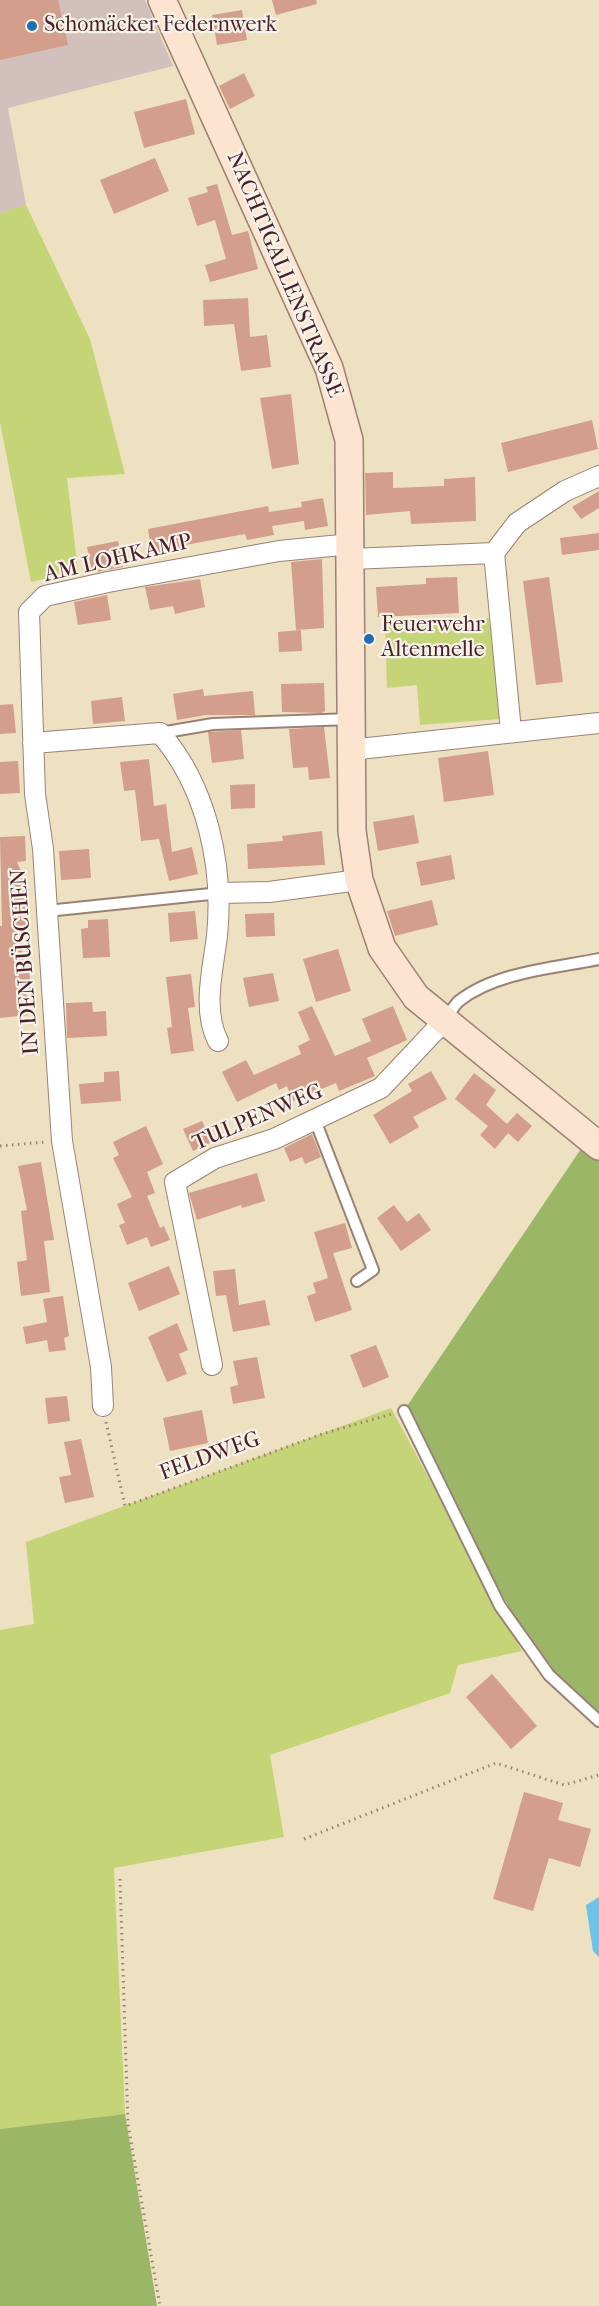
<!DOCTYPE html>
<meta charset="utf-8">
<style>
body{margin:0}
canvas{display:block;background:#ede1c1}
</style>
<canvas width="599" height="2306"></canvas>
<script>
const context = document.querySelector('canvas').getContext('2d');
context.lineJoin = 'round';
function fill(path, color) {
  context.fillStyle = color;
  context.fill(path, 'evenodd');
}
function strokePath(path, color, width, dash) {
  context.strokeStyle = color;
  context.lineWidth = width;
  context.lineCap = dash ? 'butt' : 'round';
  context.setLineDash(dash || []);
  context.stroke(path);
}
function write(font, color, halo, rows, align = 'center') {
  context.font = font + ' "IM FELL French Canon",serif';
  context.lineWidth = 4.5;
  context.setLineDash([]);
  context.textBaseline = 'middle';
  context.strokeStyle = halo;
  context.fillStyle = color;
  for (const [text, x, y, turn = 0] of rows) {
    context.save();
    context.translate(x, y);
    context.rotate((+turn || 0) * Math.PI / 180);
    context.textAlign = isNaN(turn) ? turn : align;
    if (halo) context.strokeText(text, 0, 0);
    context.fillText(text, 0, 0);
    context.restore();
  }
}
fill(new Path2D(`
 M0 0H145L173 66 8 108 26 205 0 213Z`), '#d1c0bc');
fill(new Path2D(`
 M26 205 90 339 125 474 67 478 78 571 31 582 0 422V213Z
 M489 618 500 719 420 725 417 685 387 688 385 624Z
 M391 1408 522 1651 458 1665 450 1693 270 1755 284 1837 114 1868 125 2114 0 2129V1630L34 1624 26 1542Z`), '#c4d476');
fill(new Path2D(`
 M587 1140 599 1150V1712C531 1683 442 1476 407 1406Z
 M125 2114 157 2306H0V2129Z`), '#9bb667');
fill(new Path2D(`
 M599 1897V1957L593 1951 586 1905Z`), '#6cc2e9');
fill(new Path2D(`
 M0 0H58L68 45 0 60Z
 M272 0H316L317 4 276 15Z
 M242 10 247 40 217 45 212 15Z
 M244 73 255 96 230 109 219 86Z
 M186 99 195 134 144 148 134 112Z
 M155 158 169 191 114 214 100 180Z
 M217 184 232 235 248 231 258 269 210 282 205 265 226 259 215 220 197 226 188 198 208 192 206 187Z
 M248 298 250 337 267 335 271 367 241 371 234 324 204 326 203 300Z
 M291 394 299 464 272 469 260 398Z
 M592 420 598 449 508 472 501 443Z
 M393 472V488L444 486V479L475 477 476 521 411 524 410 511 366 515 365 473Z
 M599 491V508L581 519 572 507Z
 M323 498 328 526 305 530 304 521 272 526 274 535 247 540 245 534 185 545 186 549 152 554 148 529 268 506 269 512 302 507 301 502Z
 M599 533V550L562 555 560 538Z
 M118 541 123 567 92 573 87 547Z
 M322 559 324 628 296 630 291 562Z
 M457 577 459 613 378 617 376 587 426 584V578Z
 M549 577 563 682 536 685 523 581Z
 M200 579 205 607 175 614 173 606 150 610 145 587Z
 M107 595 111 620 78 625 74 602Z
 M301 630 302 651 279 652 278 632Z
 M324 683 325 711 322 713 282 712 281 684Z
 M203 689 204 696 253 691 255 715H206L177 720 173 694Z
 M122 697 125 721 93 724 91 701Z
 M13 704 16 733 0 734V705Z
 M324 727 330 778 309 780 308 767 293 768 289 729Z
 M241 730 244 759 212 763 208 732Z
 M488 751 494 795 444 802 438 758Z
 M149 759 154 806 166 804 172 852 192 847 198 874 169 881 159 839 141 841 135 790 124 791 120 762Z
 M18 761 20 793 0 794V762Z
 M255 784V808L231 809 230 785Z
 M414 815 419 843 378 851 373 822Z
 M322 831 325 865 248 869 247 844 283 841 282 836Z
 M25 836 26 861 17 862 29 889 27 931H20L23 958H28L31 988H26L28 1015 0 1018V926H2L0 837Z
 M89 849 91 878 61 880 59 851Z
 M451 855 455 879 421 886 416 862Z
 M432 900 438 925 395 936 387 911Z
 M195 911 198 939 170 942 168 913Z
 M274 913 275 936 246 937 245 914Z
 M108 919 110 957 83 958 81 929 88 928V920Z
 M338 949 351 991 316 1002 303 959Z
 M273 973 279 1001 249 1007 243 978Z
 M191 974 195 1007 188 1008 194 1051 171 1054 167 1028 172 1027 166 977Z
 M92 1002 93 1012 106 1011 107 1036 67 1038 66 1003Z
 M312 1006 335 1056 371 1041 362 1019 393 1006 407 1040 367 1058 375 1076 339 1091 336 1083 293 1101 287 1086 279 1090 276 1083 237 1102 222 1072 246 1060 254 1075 301 1054 298 1046 310 1040 298 1012Z
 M119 1071 121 1101 81 1104 79 1084 104 1082V1072Z
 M431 1071 447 1099 413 1117 419 1127 390 1144 373 1115 412 1091 408 1084Z
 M474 1073 496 1090 486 1105 507 1124 517 1113 532 1126 518 1142 508 1133 495 1149 480 1135 488 1126 455 1099Z
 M202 1121 212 1142 193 1151 183 1129Z
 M146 1126 163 1164 147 1172 155 1193 147 1196 160 1228 164 1226 170 1240 151 1247 147 1237 127 1245 119 1225 125 1223 117 1204 132 1197 113 1158 119 1155 113 1142Z
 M312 1134 321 1157 305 1164 302 1157 290 1162 284 1148Z
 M41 1162 54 1240 44 1241 50 1292 21 1296 17 1262 27 1260 21 1211 27 1210 18 1166Z
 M257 1173 265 1201 242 1208 241 1205 197 1220 189 1193Z
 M394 1205 407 1222 419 1213 431 1230 401 1251 377 1218Z
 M345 1223 352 1248 333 1253 352 1310 315 1322 307 1296 316 1293 313 1283 328 1278 314 1232Z
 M169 1266 180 1294 139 1311 128 1283Z
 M235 1269 239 1305 265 1300 270 1325 233 1332 226 1295 216 1296 213 1271Z
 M63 1296 69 1336 64 1338 66 1350 49 1352 47 1340 26 1344 23 1327 47 1322 43 1299Z
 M177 1323 188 1350 179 1354 187 1374 167 1382 148 1337Z
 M376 1345 389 1377 363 1388 350 1355Z
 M257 1357 265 1398 233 1404 230 1387 238 1385 233 1361Z
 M67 1396 70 1421 48 1424 45 1398Z
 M202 1410 208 1443 170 1451 163 1418Z
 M81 1439 94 1497 65 1503 59 1477 71 1475 64 1442Z
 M492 1674 537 1726 511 1749 466 1697Z
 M524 1792 563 1803 558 1820 591 1829 580 1867 549 1858 533 1911 493 1899Z`), '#d39e8b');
const lane = new Path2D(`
 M160 733 213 724 351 719
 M47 911 220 893
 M445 1020C450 1014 454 1005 459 1001 496 972 554 968 599 959
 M315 1120 373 1270 357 1281
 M404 1411 500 1606 549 1675 599 1721`);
const street = new Path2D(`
 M494 553 511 731
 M351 559 494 553 517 523 565 491 599 476
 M33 743 160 733C207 787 224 866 217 936 213 969 202 1010 218 1041
 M350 750 599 723
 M220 893 269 892 359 880
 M212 1365 175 1182 215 1158 274 1139 381 1088 443 1022
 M103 1406 101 1367 62 1141 43 849 35 794 29 612 45 596 108 582 279 551 351 544`);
const secondary = new Path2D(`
 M162 0 329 368 349 440 352 831 359 880 382 948 416 997 599 1146`);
strokePath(lane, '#9c8076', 14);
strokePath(street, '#9c8076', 22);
strokePath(secondary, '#9c8076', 30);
strokePath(new Path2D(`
 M0 1146 45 1142
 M106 1422 125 1506 325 1433 392 1414
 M304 1839 496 1763 564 1785 599 1775
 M120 1879 128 2124 160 2306`), '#9c8076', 3, [1.5, 4.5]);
strokePath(lane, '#fff', 10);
strokePath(street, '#fff', 20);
strokePath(secondary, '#fde4d1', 27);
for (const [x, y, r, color] of [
 [32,26,6,"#1f6fb2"],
 [369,639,6,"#1f6fb2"]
]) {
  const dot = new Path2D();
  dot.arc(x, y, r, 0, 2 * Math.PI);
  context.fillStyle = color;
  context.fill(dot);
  strokePath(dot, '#f7f3e8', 2);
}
write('22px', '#4a1f2b', '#f7f3e8', [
 ["Schomäcker Federnwerk",44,26],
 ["Feuerwehr",381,626],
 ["Altenmelle",381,651]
], 'left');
write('22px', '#4a1f2b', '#f7f3e8', [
 ["NACHTIGALLENSTRASSE",284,275,67],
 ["AM LOHKAMP",118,559,-13],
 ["IN DEN BÜSCHEN",26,962,-94],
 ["TULPENWEG",258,1118,-23],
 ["FELDWEG",210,1457,-20]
]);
</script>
